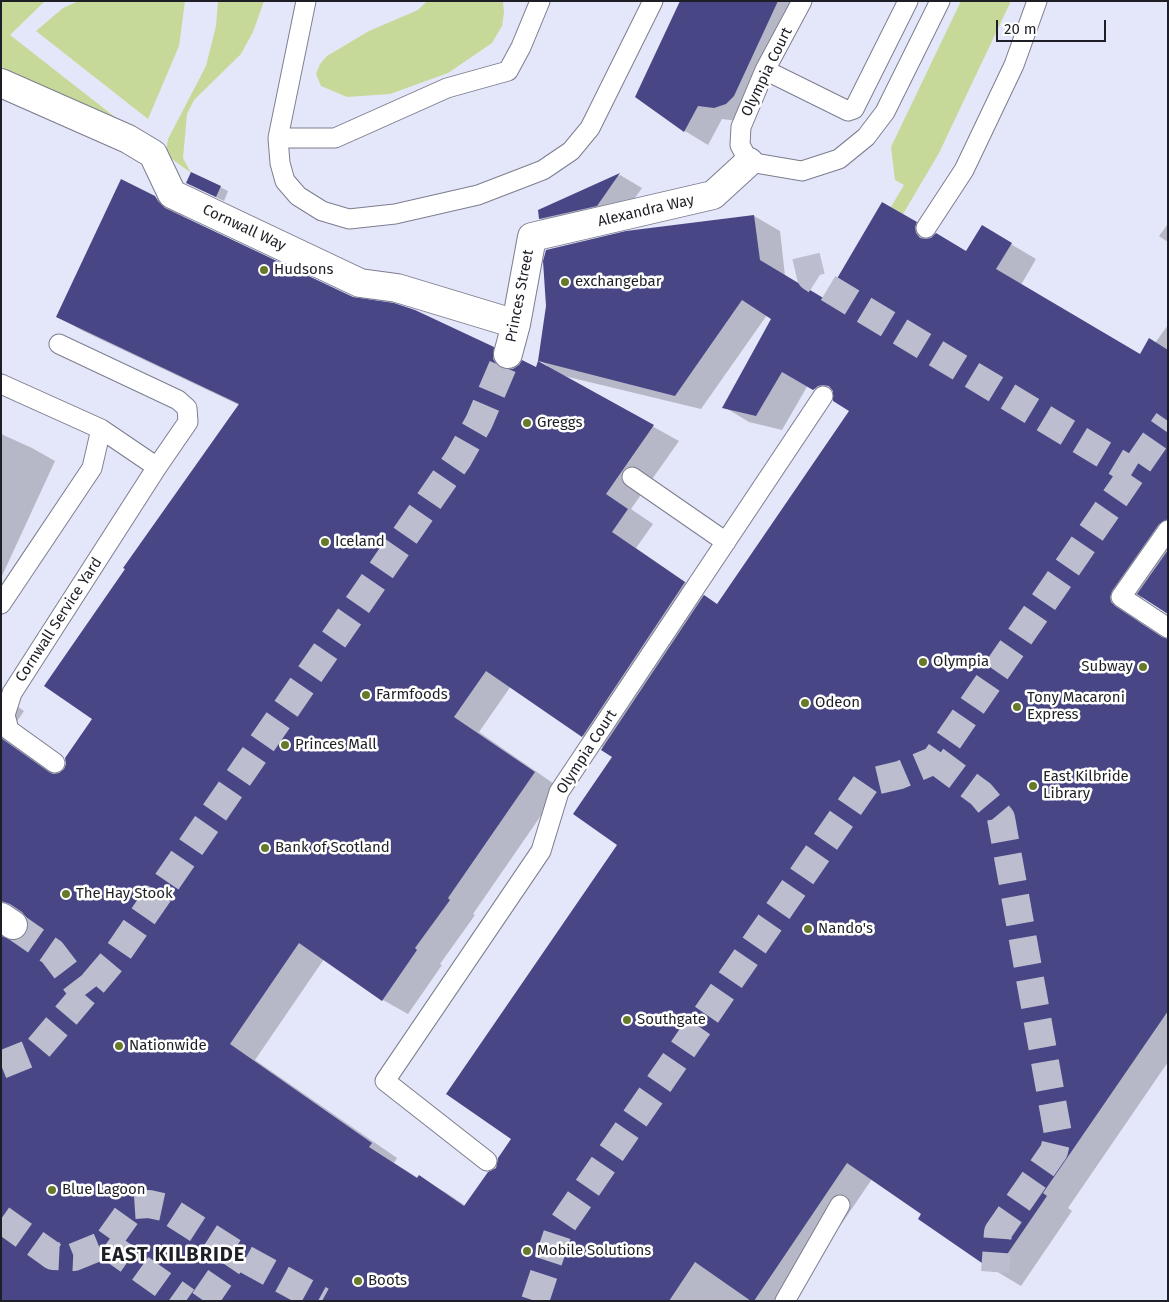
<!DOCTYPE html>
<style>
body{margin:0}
#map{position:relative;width:1169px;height:1302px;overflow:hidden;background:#e4e6f9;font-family:"Fira Sans",sans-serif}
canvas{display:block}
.frame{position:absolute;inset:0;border:2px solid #1e1f26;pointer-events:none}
.scale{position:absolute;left:996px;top:20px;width:110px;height:22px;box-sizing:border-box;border:2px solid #1e1f26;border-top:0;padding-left:6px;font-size:15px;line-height:18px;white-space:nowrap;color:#1e1f26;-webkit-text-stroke:4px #fff;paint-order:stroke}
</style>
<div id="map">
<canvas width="1169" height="1302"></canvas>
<div class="frame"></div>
<div class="scale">20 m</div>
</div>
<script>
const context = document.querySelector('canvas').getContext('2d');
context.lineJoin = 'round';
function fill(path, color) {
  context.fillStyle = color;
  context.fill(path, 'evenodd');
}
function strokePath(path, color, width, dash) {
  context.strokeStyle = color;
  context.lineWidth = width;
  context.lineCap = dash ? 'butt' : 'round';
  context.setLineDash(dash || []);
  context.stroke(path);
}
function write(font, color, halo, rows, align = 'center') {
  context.font = font + ' "Fira Sans",sans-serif';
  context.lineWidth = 5;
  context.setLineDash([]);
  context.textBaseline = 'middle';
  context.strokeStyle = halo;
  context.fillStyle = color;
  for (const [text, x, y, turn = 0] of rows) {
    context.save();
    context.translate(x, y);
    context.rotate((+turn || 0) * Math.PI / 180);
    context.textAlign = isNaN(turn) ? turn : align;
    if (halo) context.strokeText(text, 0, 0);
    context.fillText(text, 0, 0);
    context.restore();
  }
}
fill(new Path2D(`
 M1 1H45L10 35 120 121 1 67Z
 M79 1H185L179 46 148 119 36 31 63 8Z
 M218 1H264L253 32 241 54 194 100 187 114 183 158 191 173 172 159 166 152 168 139 206 66 216 26Z
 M427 1H503L504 13 502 26 492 43 448 73 390 94 347 97 321 86 316 74 320 64 327 56 369 31 418 10Z
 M961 1H1011L939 153 903 214 891 207 904 185 895 180 891 147Z`), '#c7d998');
fill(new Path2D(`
 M682 1H806L739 121 722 119 708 145 685 131 637 97Z
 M620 175 642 188 620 219 563 232 540 219 539 211Z
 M195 187H220L228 191 224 201Z
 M155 197 181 212 184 217 353 298 493 348 519 363V368H547L548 366 539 360 754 216 780 231 785 276 825 300 882 204 967 253 982 227 1036 259 1021 285 1141 355 1155 343 1168 325V614L1143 597 1137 605 1136 618 1140 623 1168 640V1062L1068 1208 1072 1211 1021 1286 996 1271 923 1214 872 1179 789 1301H1V695L24 711 5 739 56 775 65 770 93 718 239 405 83 331 58 317ZM767 315 773 318 724 407 749 422 782 430 808 385 851 411 718 605 636 548 653 524 631 509 679 441 560 375 701 409ZM511 686 583 736 604 748 614 757 618 844 513 1138 497 1168 466 1206 445 1192 419 1177 418 1178 394 1163 397 1158 255 1060 324 959 383 1000 408 1014 442 965 440 964 475 915 473 914 560 788 479 732ZM27 916 30 927 27 934 20 940 14 941 11 931 20 917Z
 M1168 224V242L1159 236Z
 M1 434 32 448 55 461 1 578Z`), '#0003');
fill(new Path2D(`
 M680 1H778L734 96 726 104 714 108 698 106 684 132 635 97Z
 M191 172 221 186 216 197 186 183Z
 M620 173 597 206 539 219 538 210Z
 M121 179 155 196 158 201 165 208 353 297 394 303 415 310 494 347 493 359 497 365 504 369H513L519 365 522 360 536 367 538 361 654 425 606 494 628 509 612 532 685 582 582 737 486 671 454 717 535 772 448 898 450 900 415 948 417 950 382 1001 299 943 230 1044 372 1143 369 1147 417 1178 419 1175 464 1206 488 1172 496 1168 498 1158 511 1139 446 1094 617 845 573 814 612 757 601 750 704 595 717 604 849 411 833 401V391L829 386 823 385 818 386 813 390 782 372 756 416 722 408 771 319 742 300 675 396 538 361 546 306 543 261 546 250 626 231 754 215 760 260 825 299 882 202 917 222 915 227 916 233 920 238 926 239 931 238 936 233 966 251 982 225 1012 243 996 269 1140 354 1149 338 1168 350V519L1159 524 1112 591 1110 597 1111 602 1115 606 1162 637 1168 639V1011L1043 1193 1047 1196 995 1272 918 1219 921 1214 847 1163 754 1301H751L695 1262 669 1301H1V936L12 940 19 939 26 934 29 926 27 918 22 912 10 904 1 901V738L49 772 53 774 59 773 64 769 66 764 65 758 92 719 44 686 125 569 123 568 239 404 56 317Z
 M1168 550V614L1137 594Z`), '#494686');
strokePath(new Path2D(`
 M806 256 811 277 828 288 1133 472
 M935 760 981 794 1001 818 1058 1134 1054 1151 998 1232 995 1272
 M13 925 52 952 85 995
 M1 1065 36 1051 113 960 458 459 479 422 508 354
 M1 1219 53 1256 74 1257 106 1244 134 1205 149 1204 163 1207 236 1254 322 1301
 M106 1244 186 1301
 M204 1301 236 1254
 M535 1301 559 1229 866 783 900 775 935 760 1168 421`), '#bcbecf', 28, [28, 14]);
const lane = new Path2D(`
 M306 1 278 138 280 163 285 181 298 196 322 211 349 219 395 214 478 195 543 170 571 151 590 128 653 1
 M802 1 765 70 741 127 740 145 749 162 802 171 839 159 866 137 885 112 940 1
 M765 70 848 111 854 109 908 1
 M278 138H335L447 88 508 71 521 47 540 1
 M926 228 964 170 1014 65 1037 1
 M59 344 178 400 187 408 188 422 157 467
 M1 384 101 429 92 468 1 604
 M632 477 726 542
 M1168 530 1121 597 1168 628
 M55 763 9 730 5 715 12 693 157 467 101 429
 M487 1161 385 1081 541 851 559 792 823 396
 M785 1301 840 1205`);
const street = new Path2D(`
 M1 83 128 139 153 154 172 194 360 283 397 288 516 324
 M508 354 516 324 532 237 713 195 749 162
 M1 917 13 925`);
strokePath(lane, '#7c7d8f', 21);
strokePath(street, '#7c7d8f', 30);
strokePath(lane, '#fff', 19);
strokePath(street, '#fff', 28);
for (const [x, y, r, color] of [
 [264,270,5,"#677a29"],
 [565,282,5,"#677a29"],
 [527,423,5,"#677a29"],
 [325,542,5,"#677a29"],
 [923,662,5,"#677a29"],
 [1143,667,5,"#677a29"],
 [366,695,5,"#677a29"],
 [805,703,5,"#677a29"],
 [1017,707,5,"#677a29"],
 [285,745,5,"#677a29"],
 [1033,786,5,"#677a29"],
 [265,848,5,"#677a29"],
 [66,894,5,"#677a29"],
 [808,929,5,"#677a29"],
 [627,1020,5,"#677a29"],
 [119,1046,5,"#677a29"],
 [52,1190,5,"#677a29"],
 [527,1251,5,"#677a29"],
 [358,1281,5,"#677a29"]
]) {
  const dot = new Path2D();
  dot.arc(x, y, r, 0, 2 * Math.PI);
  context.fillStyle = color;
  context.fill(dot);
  strokePath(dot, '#fff', 2);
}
write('15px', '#1e1f26', '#fff', [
 ["Olympia Court",767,72,-64],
 ["Alexandra Way",646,211,-13],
 ["Cornwall Way",244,228,25],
 ["Princes Street",520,296,-79],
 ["Cornwall Service Yard",59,620,-57],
 ["Olympia Court",587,752,-57]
]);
write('15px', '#1e1f26', '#fff', [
 ["Hudsons",274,270],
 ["exchangebar",575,282],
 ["Greggs",537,423],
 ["Iceland",335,542],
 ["Olympia",933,662],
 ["Subway",1133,667,"right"],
 ["Farmfoods",376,695],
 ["Tony Macaroni",1027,698],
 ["Express",1027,715],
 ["Odeon",815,703],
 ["Princes Mall",295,745],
 ["East Kilbride",1043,777],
 ["Library",1043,794],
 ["Bank of Scotland",275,848],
 ["The Hay Stook",76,894],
 ["Nando's",818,929],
 ["Southgate",637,1020],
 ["Nationwide",129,1046],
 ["Blue Lagoon",62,1190],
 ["Mobile Solutions",537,1251],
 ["Boots",368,1281]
], 'left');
context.letterSpacing = '1px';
write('bold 20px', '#1e1f26', '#fff', [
 ["EAST KILBRIDE",173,1255]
]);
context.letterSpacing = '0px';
</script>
